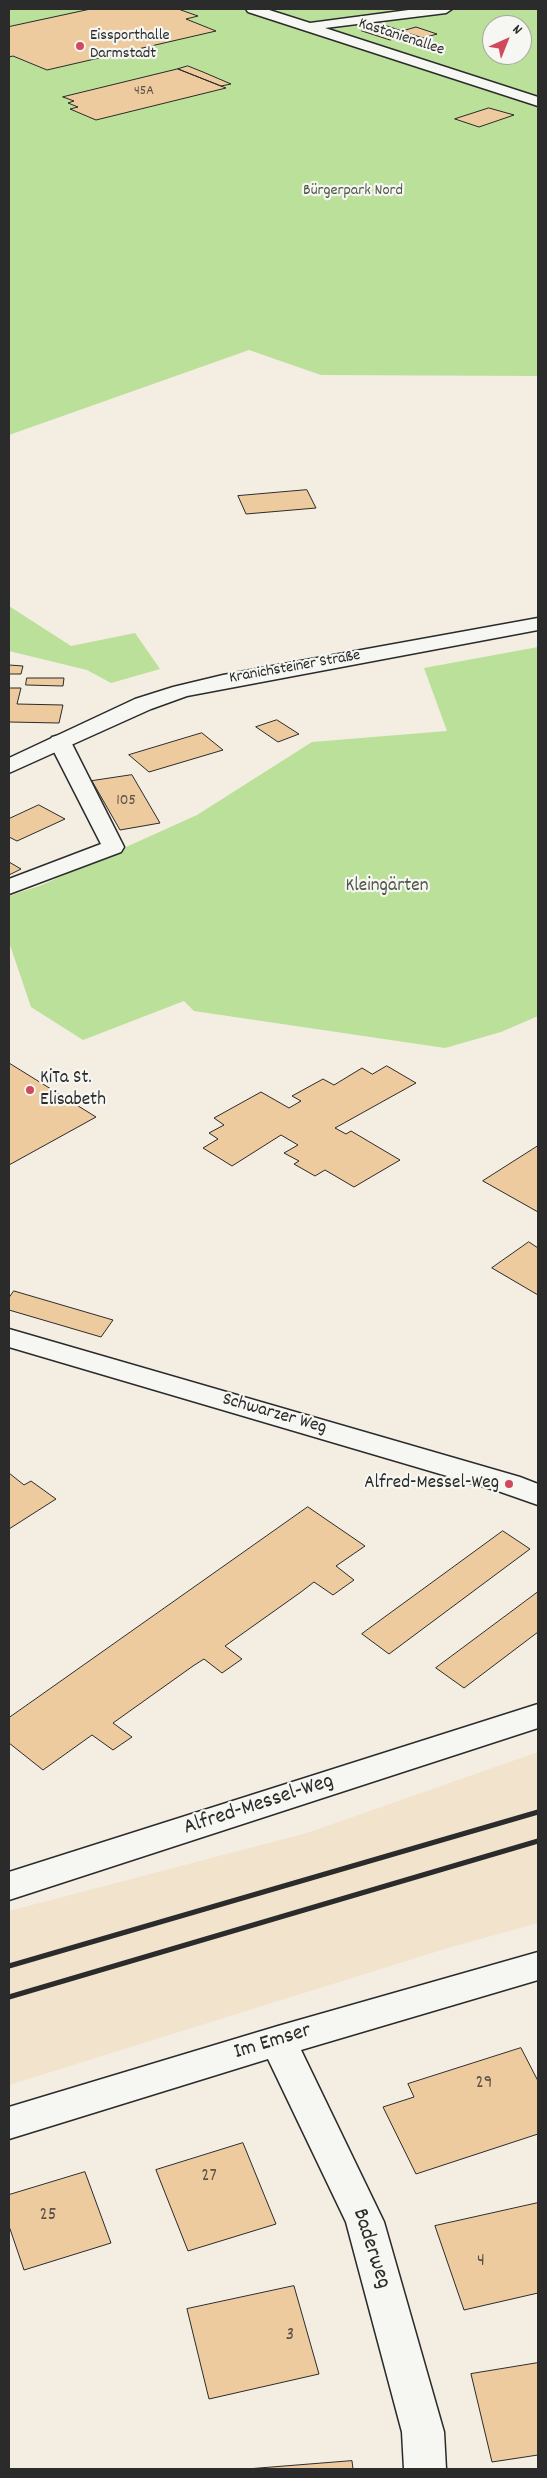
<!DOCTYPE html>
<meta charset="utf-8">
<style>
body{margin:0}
#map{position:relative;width:547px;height:2478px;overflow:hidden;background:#f4ede1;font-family:Dekko,sans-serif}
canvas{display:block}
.frame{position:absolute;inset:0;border:10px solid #2b2b2b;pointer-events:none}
.north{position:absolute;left:482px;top:15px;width:50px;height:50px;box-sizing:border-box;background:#f6f6f2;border:1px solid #a5a5a2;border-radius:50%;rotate:44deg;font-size:14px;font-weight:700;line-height:20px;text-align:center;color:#2b2b2b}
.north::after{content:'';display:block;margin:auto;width:18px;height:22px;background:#d1495b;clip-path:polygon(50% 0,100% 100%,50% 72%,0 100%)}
</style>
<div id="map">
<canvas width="547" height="2478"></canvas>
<div class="frame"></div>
<div class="north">N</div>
</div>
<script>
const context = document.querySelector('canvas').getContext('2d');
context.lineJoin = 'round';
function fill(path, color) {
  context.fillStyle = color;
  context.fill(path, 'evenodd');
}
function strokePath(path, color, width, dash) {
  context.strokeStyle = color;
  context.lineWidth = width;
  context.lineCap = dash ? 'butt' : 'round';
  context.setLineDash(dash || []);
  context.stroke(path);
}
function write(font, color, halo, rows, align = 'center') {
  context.font = font + ' Dekko,sans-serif';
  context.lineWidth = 4.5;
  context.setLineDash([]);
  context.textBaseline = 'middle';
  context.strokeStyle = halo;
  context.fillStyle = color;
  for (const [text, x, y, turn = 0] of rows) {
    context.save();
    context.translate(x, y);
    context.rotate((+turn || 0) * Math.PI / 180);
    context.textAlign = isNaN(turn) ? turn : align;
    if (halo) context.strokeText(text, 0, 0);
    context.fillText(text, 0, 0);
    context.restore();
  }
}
fill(new Path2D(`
 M538 1752V1923L448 1948 9 2085V1911L307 1833Z`), '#f2e3cd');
fill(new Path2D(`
 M9 9H538V376L321 375 249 350 9 435ZM492 25H522V55H492Z
 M9 606 71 646 135 633 160 669 111 683 87 670 9 651Z
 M538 647V1016L501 1032 445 1048 194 1011 184 1001 83 1040 31 1007 9 942V896L42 885 197 815 312 742 447 731 424 668Z`), '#bae09a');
const building = new Path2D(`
 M91 9H178L198 16 186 19 216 31 47 70 13 56 9 57V27Z
 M384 25 402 31 416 27 437 34 423 38 411 34 390 40 362 31Z
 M188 66 203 72 231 84 221 86 178 69Z
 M178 69 226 88 96 120 70 109 78 107 68 103 74 101 63 97Z
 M489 108 514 115 479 127 455 119Z
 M307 490 316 508 246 514 238 496Z
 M9 665 23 666 21 674H9Z
 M27 678H64L63 686 26 685Z
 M9 688H21L17 704 63 705 59 723 9 722Z
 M277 720 299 734 278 742 256 727Z
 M202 733 223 750 149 772 129 755Z
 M132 775 160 823 120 830 92 781Z
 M39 805 65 819 17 841 9 837V819Z
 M9 862 21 869 9 875Z
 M9 1063 96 1117 9 1165Z
 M387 1066 416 1083 335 1128 346 1134 351 1131 400 1160 354 1187 325 1170 315 1176 294 1164 299 1161 284 1153 298 1145 281 1135 232 1166 203 1148 218 1139 209 1133 224 1125 214 1118 261 1092 289 1108 301 1101 292 1096 323 1079 334 1085 362 1068 372 1074Z
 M538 1146V1212L483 1181Z
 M529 1242 538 1248V1295L492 1268Z
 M14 1291 113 1320 101 1337 9 1310V1298Z
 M9 1473 24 1485 31 1481 56 1499 9 1529Z
 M308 1507 365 1546 336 1566 354 1580 333 1595 314 1582 301 1592 225 1646 242 1659 222 1673 204 1659 193 1666 113 1723 132 1737 113 1750 92 1735 43 1770 9 1743V1718Z
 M503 1531 530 1549 389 1654 362 1634Z
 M538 1592V1632L464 1688 436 1668Z
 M521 2048 538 2081V2134L416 2174 383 2107 414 2097 408 2084Z
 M243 2143 276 2224 188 2251 156 2170Z
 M85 2172 111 2243 24 2270 9 2226V2195Z
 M538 2203V2293L464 2310 435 2226Z
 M294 2286 319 2374 209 2399 187 2309Z
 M538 2363V2455L492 2462 471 2374Z
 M352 2461 353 2469H247Z`);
fill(building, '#edcb9e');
strokePath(building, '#2b2b2b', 1);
const street = new Path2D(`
 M246 9H266L310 23 416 9H452L446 13 325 28 538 97V106L248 12Z
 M60 735 68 737 71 742 124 847 121 852 9 894V879L101 844 49 742 52 737Z
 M9 1329 520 1477 538 1484V1505L498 1491 9 1347Z
 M538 1704V1728L9 1900V1872Z
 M538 1952V1980L301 2050 384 2222 444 2432 446 2469H404L402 2432 346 2222 268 2059 9 2139V2107L278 2026Z`);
const secondary = new Path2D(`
 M538 618V630L187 696 151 709 9 773V758L135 699 173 687 223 675Z`);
strokePath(street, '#2b2b2b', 3);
strokePath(secondary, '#2b2b2b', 3);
fill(street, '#f6f6f2');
fill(secondary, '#f6f6f2');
strokePath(new Path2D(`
 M9 1966 538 1812
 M9 1997 538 1841`), '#2b2b2b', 5);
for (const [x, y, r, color] of [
 [80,46,5,"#d1495b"],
 [30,1090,5,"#d1495b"],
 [509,1484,5,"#d1495b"]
]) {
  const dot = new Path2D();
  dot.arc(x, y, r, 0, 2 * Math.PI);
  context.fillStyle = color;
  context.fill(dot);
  strokePath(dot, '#f6f6f2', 2);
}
write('14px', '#5c5348', null, [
 ["45A",144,92]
]);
write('16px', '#2b2b2b', '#f6f6f2', [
 ["Eissporthalle",90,37],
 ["Darmstadt",90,55]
], 'left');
write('16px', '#2b2b2b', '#f6f6f2', [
 ["Kastanienallee",401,38,18],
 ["Kranichsteiner Straße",295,668,-10]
]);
write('16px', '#4f5847', '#f6f6f2', [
 ["Bürgerpark Nord",353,192]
]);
write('16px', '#5c5348', null, [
 ["105",126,802]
]);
write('19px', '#4f5847', '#f6f6f2', [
 ["Kleingärten",387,887]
]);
write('19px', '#2b2b2b', '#f6f6f2', [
 ["KiTa St.",40,1079],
 ["Elisabeth",40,1101],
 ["Alfred-Messel-Weg",499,1484,"right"]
], 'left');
write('19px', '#2b2b2b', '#f6f6f2', [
 ["Schwarzer Weg",274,1415,16]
]);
write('19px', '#5c5348', null, [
 ["29",484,2084],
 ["27",209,2177],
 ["25",48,2216],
 ["4",481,2262],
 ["3",290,2336]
]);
write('22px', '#2b2b2b', '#f6f6f2', [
 ["Alfred-Messel-Weg",259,1806,-18],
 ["Im Emser",273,2043,-17],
 ["Baderweg",370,2249,72]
]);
</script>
